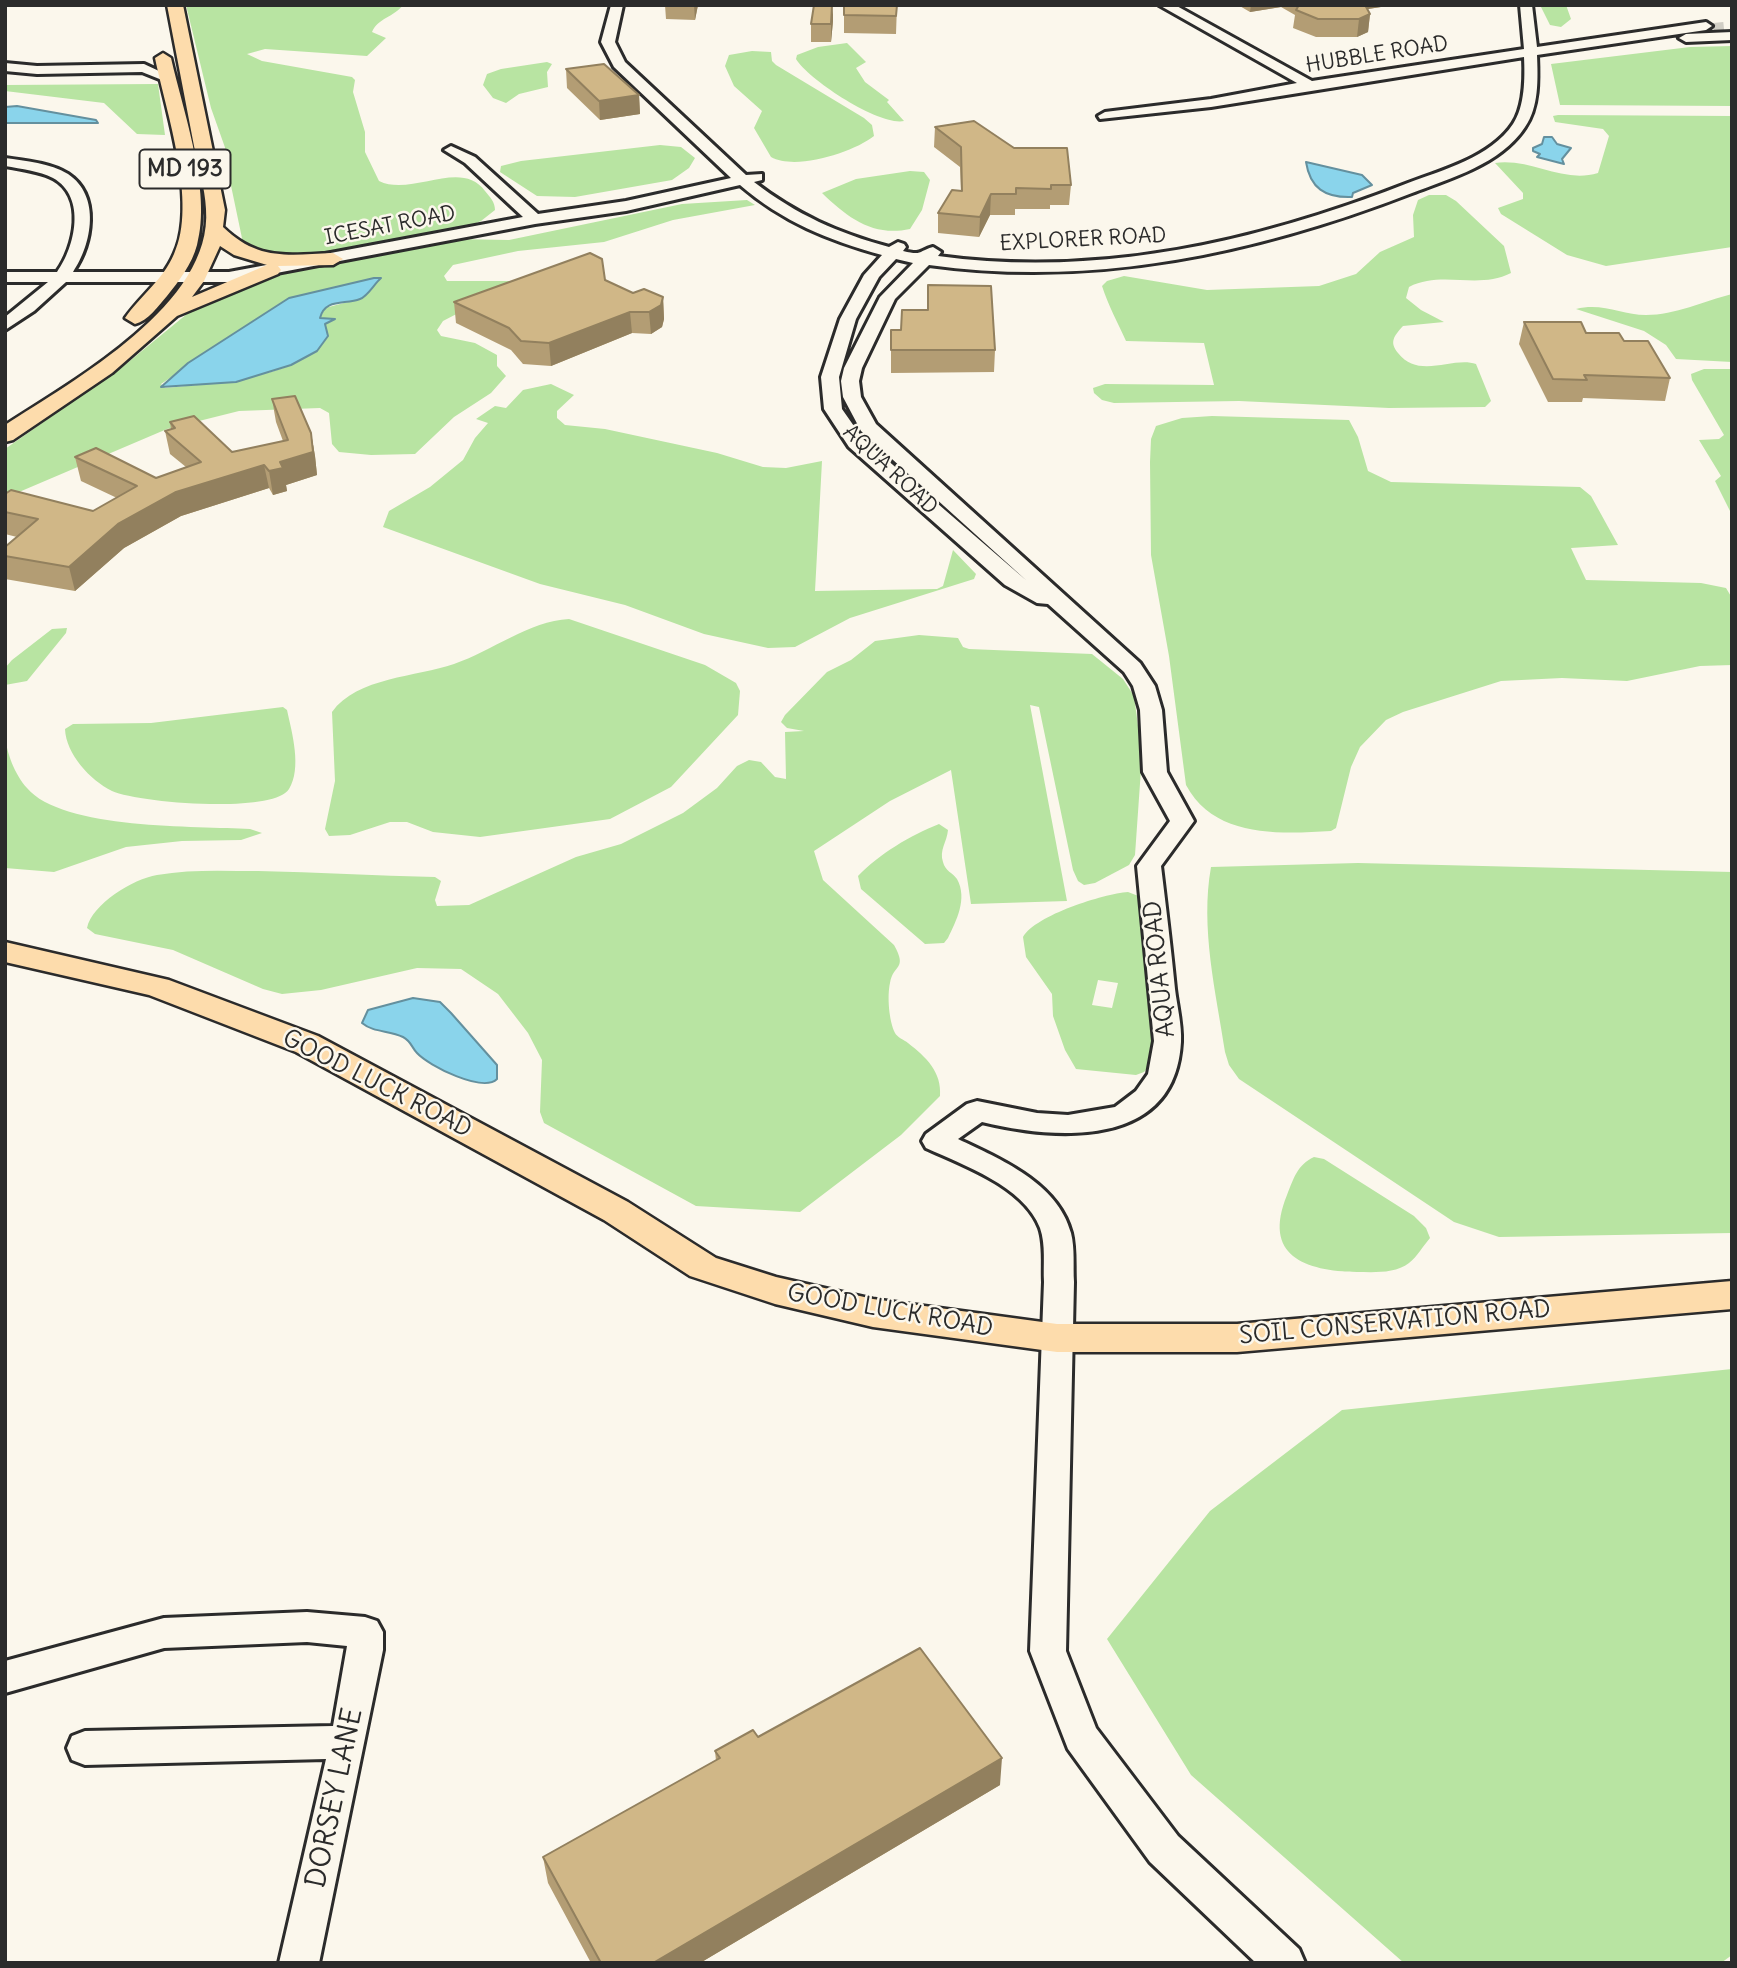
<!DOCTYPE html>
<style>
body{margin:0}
#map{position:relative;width:1737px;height:1968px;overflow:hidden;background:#fbf7ec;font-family:Delius,sans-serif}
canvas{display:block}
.frame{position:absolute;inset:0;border:7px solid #2b2b2b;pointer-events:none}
</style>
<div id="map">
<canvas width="1737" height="1968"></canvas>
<div class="frame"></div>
</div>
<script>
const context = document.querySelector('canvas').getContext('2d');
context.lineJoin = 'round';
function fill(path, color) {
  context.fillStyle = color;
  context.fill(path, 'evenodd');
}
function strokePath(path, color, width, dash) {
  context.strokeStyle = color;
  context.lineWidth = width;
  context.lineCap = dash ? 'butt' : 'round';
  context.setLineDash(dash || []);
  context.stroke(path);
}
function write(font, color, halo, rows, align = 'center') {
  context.font = font + ' Delius,sans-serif';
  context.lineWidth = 5;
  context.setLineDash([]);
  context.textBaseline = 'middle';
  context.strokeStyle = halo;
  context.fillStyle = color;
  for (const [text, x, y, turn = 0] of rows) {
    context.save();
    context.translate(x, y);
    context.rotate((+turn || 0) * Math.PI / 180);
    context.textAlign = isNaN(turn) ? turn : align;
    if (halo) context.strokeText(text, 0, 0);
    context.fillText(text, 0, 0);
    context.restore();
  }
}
fill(new Path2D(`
 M186 5H403C394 17 378 18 372 32L386 38 367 56 265 49 247 54 262 61 352 77 355 80 353 92 365 132V152L379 181C412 197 461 158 485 191 490 197 495 202 495 210L481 221 462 229C397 241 304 272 243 243L229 176 228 156 211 108Z
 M1540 5H1566L1571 19 1561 27 1550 25Z
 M847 43 866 62 856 68 865 82 889 100 887 102 904 121C879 126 809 80 796 59L797 55 818 47Z
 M1732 46V106L1560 105 1551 64 1690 47Z
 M752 51 771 52 772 61 776 65 864 118 872 125 874 136C854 152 796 171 771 157L754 128 762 111 734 86 725 66 729 55Z
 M547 62 552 64 547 72 548 87 519 94 506 103 493 98 483 85 487 74 501 69Z
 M158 84 165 135 137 134 104 103 5 91V85Z
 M1558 115 1732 116V247L1606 266 1567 255 1501 214 1498 208 1523 199V193L1495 163C1532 158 1563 184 1598 173L1609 136 1603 129 1555 122 1553 116Z
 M660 145 681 147 695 158 689 168 672 180 575 197 537 196 500 172 501 166 521 161Z
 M910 171 924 172 930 180 922 210 910 229C873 237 848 218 822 193L856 179Z
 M1429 195H1446L1456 201 1504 246 1511 273C1478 290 1442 270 1409 287L1406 298 1421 310 1444 322 1403 326C1394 336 1389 342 1398 353 1419 380 1453 356 1476 364L1491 401 1485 407 1389 408 1239 401 1114 403 1102 400 1094 393 1093 388 1105 384 1214 385 1204 343 1126 341C1118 323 1108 305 1102 286L1107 281 1124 276 1207 290 1319 286 1356 274 1380 252 1414 237 1413 215 1418 200Z
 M747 200 755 205 673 220 604 242 518 251 453 265 444 276 447 281H520L443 321 437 330 441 336 475 343 497 355V366L506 376 491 393 454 417 415 454 371 455 339 452 332 444 329 413 320 408 239 411 167 429 5 498V449L126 364 193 309 278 274 455 239 509 240 682 204ZM380 277 363 298 325 308 320 318 334 319 325 324 328 336C305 378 208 384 165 388L161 384 289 298Z
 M1732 294V362L1676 359 1666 345 1644 331 1576 309C1602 302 1622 315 1646 315 1675 315 1704 301 1732 294Z
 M1704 369H1732V515L1715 481 1721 476 1699 440 1719 439 1724 435 1692 380 1691 374Z
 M551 384 574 395 557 411V418L565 425 605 429 717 453 763 467 786 468 822 461 815 591 937 589 943 586 953 550 976 574 974 579 850 618 795 647 768 648 704 634 625 605 540 584 383 527 389 511 430 487 463 460 475 438 488 423 476 419 495 406 506 408 523 390Z
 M1212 416 1349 420 1358 437 1368 471 1391 482 1580 487 1591 496 1618 545 1571 548 1586 580 1701 583 1726 588 1732 598V665L1700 666 1627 681 1562 678 1501 681 1403 712 1386 720 1360 747 1351 767 1336 828 1331 831C1279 834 1214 838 1186 785L1169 656 1151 555 1150 462 1151 439 1156 426 1182 418Z
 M569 619 705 665 736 683 740 691 738 715 671 787 610 819 480 837 433 832 407 822H390L350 835 329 836 325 829 335 781 332 712C357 677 417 677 454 664 492 651 529 621 569 619Z
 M67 628 66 633 27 681 5 685V668L12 660 52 629Z
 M919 635 958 638 963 647 969 649 1092 654 1123 679 1134 696 1142 755 1135 855 1129 865 1095 883 1084 885 1078 881 1073 870 1039 707 1030 705 1067 901 971 904 951 770 890 801 814 851 823 880 894 945C908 970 893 964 890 983 887 996 889 1021 895 1033 897 1037 904 1040 908 1043 926 1057 942 1072 940 1096L901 1135 800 1212 696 1206 544 1123 540 1112 542 1060 528 1033 498 994 461 969 417 968 321 990 282 994 263 989 173 950 95 934 87 928C92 904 133 879 157 875 190 869 224 871 258 871 317 872 376 876 435 877L441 881 435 900 437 906 469 905 576 857 621 844 683 813 717 788 737 766 749 760 761 762 775 777 786 779 785 732 804 731 787 728 781 722 785 715 827 672 851 660 875 641Z
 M283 707 287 710C292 733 302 768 289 789 274 814 138 803 112 791 90 780 66 754 65 729L73 724 151 723Z
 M5 708C8 716 5 726 5 734 6 752 15 775 27 788 62 830 198 826 250 829L262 833 241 840 182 841 126 847 54 872 5 868Z
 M939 824 948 830C947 842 939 850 943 862 945 871 953 873 957 879 968 899 956 921 948 938L944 943 925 944 861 889 858 876C879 854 911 835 939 824Z
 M1358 863 1732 872V1233L1499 1237 1454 1222 1239 1079 1229 1065 1225 1052C1216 992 1200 928 1211 867Z
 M1128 892 1141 897 1156 1058 1144 1072 1136 1075 1076 1069 1065 1050 1053 1016 1052 994 1026 957 1023 937C1036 915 1103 894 1128 892ZM1098 980 1118 983 1112 1008 1092 1005Z
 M1314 1157 1324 1159 1414 1216 1426 1228 1430 1238C1423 1246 1417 1257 1409 1263 1395 1274 1373 1272 1357 1272 1305 1271 1262 1256 1287 1195 1294 1178 1297 1165 1314 1157Z
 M1732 1369V1955L1721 1963H1404L1191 1775 1107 1639 1210 1511 1342 1410Z`), '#b8e4a2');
const water = new Path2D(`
 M17 106 96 120 98 123H5V107Z
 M1544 137H1552L1557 144 1571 148 1562 159 1564 164 1537 157 1540 154 1533 151V148L1542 144Z
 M1306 162 1362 175 1372 185 1353 193 1352 197C1325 198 1310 188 1306 162Z
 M374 278H381C374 284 368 296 360 299 345 305 325 298 320 318L335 319 325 324 328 336 317 351 291 365 236 382 161 387 188 363 289 298Z
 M413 998 440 1002 451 1013 497 1065V1079C483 1093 429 1066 417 1053 412 1048 411 1041 403 1037 389 1030 374 1033 362 1023L368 1010Z`);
fill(water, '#8ad4eb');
strokePath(water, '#64909e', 2);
strokePath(new Path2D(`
 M1714 30 1724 29`), '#d1cec5', 14, [14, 7]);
const minor = new Path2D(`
 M611 5H623L615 42 625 62 746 175 762 174V180L754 182C797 215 838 233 889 247L898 242 904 244 906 247 903 251C923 256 918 251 933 247L941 252 938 256C1100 278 1257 242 1408 183 1443 170 1491 157 1513 124 1525 106 1525 78 1524 57L1211 107 1100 119 1098 116 1105 112 1211 99 1297 83 1159 5H1175L1312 81 1524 49 1520 5H1532L1537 47 1706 22 1712 26 1706 30 1537 55C1538 79 1539 107 1525 127 1501 164 1451 178 1412 193 1257 253 1096 288 929 265L895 299 862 368 859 381 861 397 876 424 1140 663 1155 686 1162 710 1167 772 1194 821 1161 866C1166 907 1171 948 1175 989 1177 1006 1182 1025 1181 1042 1175 1149 1057 1140 982 1122L958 1139C1000 1159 1058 1183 1071 1233 1075 1249 1073 1266 1074 1282L1066 1651 1096 1728 1178 1836 1299 1949 1305 1963H1256L1150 1862 1068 1749 1030 1651 1044 1282C1043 1265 1046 1245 1040 1228 1024 1186 963 1165 926 1148L922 1141 926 1134 967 1104 977 1101 1037 1113 1068 1115 1115 1107 1136 1091 1148 1074 1154 1041 1137 866 1170 821 1143 772 1140 710 1133 686 1124 672 1048 604 1037 603 1005 585 849 447 824 409 821 377 840 319 864 275 882 255C828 240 783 222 740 185L626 211 535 224 229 282H66L34 311 5 330V317L48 282H5V272H57C75 247 87 197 53 178 39 171 22 169 5 166V158C26 161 50 163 68 174 101 196 92 244 73 272H229L523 217 465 163 444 150 451 146 475 157 538 214 626 201 731 178 614 67 601 42ZM896 259 913 263 880 297 844 368 841 381 843 397 861 431 1027 581 863 439 842 409 839 377 856 319 879 277Z
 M1732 32V40L1686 42 1679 38 1686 34Z
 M5 63 37 66 144 64 174 78 167 82 142 72 37 74 5 71Z
 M307 1612 365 1617 377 1621 383 1632V1650L319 1963H279L326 1759 85 1765 72 1760 67 1748 72 1736 85 1731 333 1726 347 1646 307 1642 164 1648 5 1693V1661L164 1618Z`);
const major = new Path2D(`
 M167 5H183L225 210 223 227C258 261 288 255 333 253L343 259 333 265 278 266 281 270 278 274 177 316 112 373 13 440 5 442V425C74 380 213 304 206 209 205 188 198 166 194 146 185 99 176 52 167 5ZM220 246 234 255 267 265 192 297 204 281Z
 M163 53 171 58C183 111 212 191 197 245 192 264 179 281 167 296 158 306 148 321 135 324L125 318C140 296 163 280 174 254 198 203 166 112 155 58Z
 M5 942 169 980 318 1036 628 1202 716 1258 776 1277 873 1299 1057 1324H1237L1732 1281V1309L1237 1352H1057L873 1327 775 1304 690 1276 604 1220 296 1052 149 995 5 962Z`);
strokePath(minor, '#2b2b2b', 6);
strokePath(major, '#2b2b2b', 5);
fill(minor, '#fbf7ec');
fill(major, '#fddcac');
fill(new Path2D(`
 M665 5H698L695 20 666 19Z
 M897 5 896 34 844 33V15Z
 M1238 5H1394L1368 9 1370 14 1368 32 1357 37H1316L1293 28 1295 15 1281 7 1250 12Z
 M833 21 831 42H811V24Z
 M566 69 639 95 640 114 600 120 567 88Z
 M935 127 1014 148 1071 185 1069 205H1050V209H1015V215H990L979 237 938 233V213L961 191 960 167 934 147Z
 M605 280 633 293 663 297 664 319 662 327 651 334 632 333 551 366 523 364 511 350 456 323 454 302Z
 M1524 322 1586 333 1624 341 1670 378 1665 401 1583 398 1582 402H1548L1519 344Z
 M891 330 995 350 994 372 891 373Z
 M272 399 311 433 315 456 317 475 286 485 287 491 273 495 269 488 181 516 124 548 75 591 5 579V547L17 537 5 534V494L93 511 117 498 81 481 75 457 156 478 186 467 170 454 165 431 171 429 170 422 232 452 283 441 276 422Z
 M758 1737 1000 1785 700 1963H591L548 1883 543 1857 716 1761 715 1751Z`), '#b39d74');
fill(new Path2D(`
 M694 5H698L695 20Z
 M833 5V21L831 42V24Z
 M1251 5H1282L1281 7 1250 12Z
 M1354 5H1394L1368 9 1367 15 1370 14 1368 32 1357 37 1359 19Z
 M639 95 640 114 600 120 599 101Z
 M991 194 990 215 979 237 980 217Z
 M663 297 664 319 662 327 651 334 649 312Z
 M630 312 632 333 551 366 549 343Z
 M311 433 315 456 317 475 286 485 287 491 273 495 269 471Z
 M264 465 269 488 181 516 124 548 75 591 69 567 118 524 176 492Z
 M1002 1758 1000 1785 700 1963H653Z`), '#92805e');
const building = new Path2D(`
 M814 5H832L831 24H811Z
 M844 5H897L896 16 844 15Z
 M1299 5H1365L1370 14 1359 19H1318L1296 10Z
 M604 64 639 95 599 101 566 69Z
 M974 121 1014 148H1067L1071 185H1051V189L1016 188V194H991L980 217 938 213 952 190 962 191 961 147 935 127Z
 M590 253 602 259 605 280 633 293 644 289 663 297 661 305 649 312H630L549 343 521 341 509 328 454 302Z
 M928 285 991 286 995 350H891V330H901L902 310H928Z
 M1524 322H1581L1586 333H1619L1624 341H1648L1670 378 1584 375 1587 380 1553 379Z
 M295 396 311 433 313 452 280 462 283 468 269 471 264 465 176 492 118 524 69 567 5 556V547L38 519 5 512V494L11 490 93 511 137 486 75 457 96 448 156 478 201 462 165 431 175 428 170 422 194 416 232 452 288 440 272 399Z
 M920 1648 1002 1758 653 1963H601L543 1857 720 1758 715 1751 753 1730 758 1737Z`);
fill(building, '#d0b787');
strokePath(building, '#92805e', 2);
write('21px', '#2b2b2b', '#fbf7ec', [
 ["HUBBLE ROAD",1377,55,-9],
 ["ICESAT ROAD",390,226,-11],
 ["EXPLORER ROAD",1083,240,-3],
 ["AQUA ROAD",890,470,43]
]);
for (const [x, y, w] of [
 [185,169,91]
]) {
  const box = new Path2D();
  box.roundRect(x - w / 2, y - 19.5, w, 39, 5);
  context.fillStyle = '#fbf7ec';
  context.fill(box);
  strokePath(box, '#2b2b2b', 2);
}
write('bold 23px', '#2b2b2b', null, [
 ["MD 193",185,169]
]);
write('24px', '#2b2b2b', '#fbf7ec', [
 ["AQUA ROAD",1160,969,-96],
 ["GOOD LUCK ROAD",377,1084,27],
 ["GOOD LUCK ROAD",890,1311,10],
 ["SOIL CONSERVATION ROAD",1395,1323,-5]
]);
write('28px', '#2b2b2b', '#fbf7ec', [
 ["DORSEY LANE",335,1798,-78]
]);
</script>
